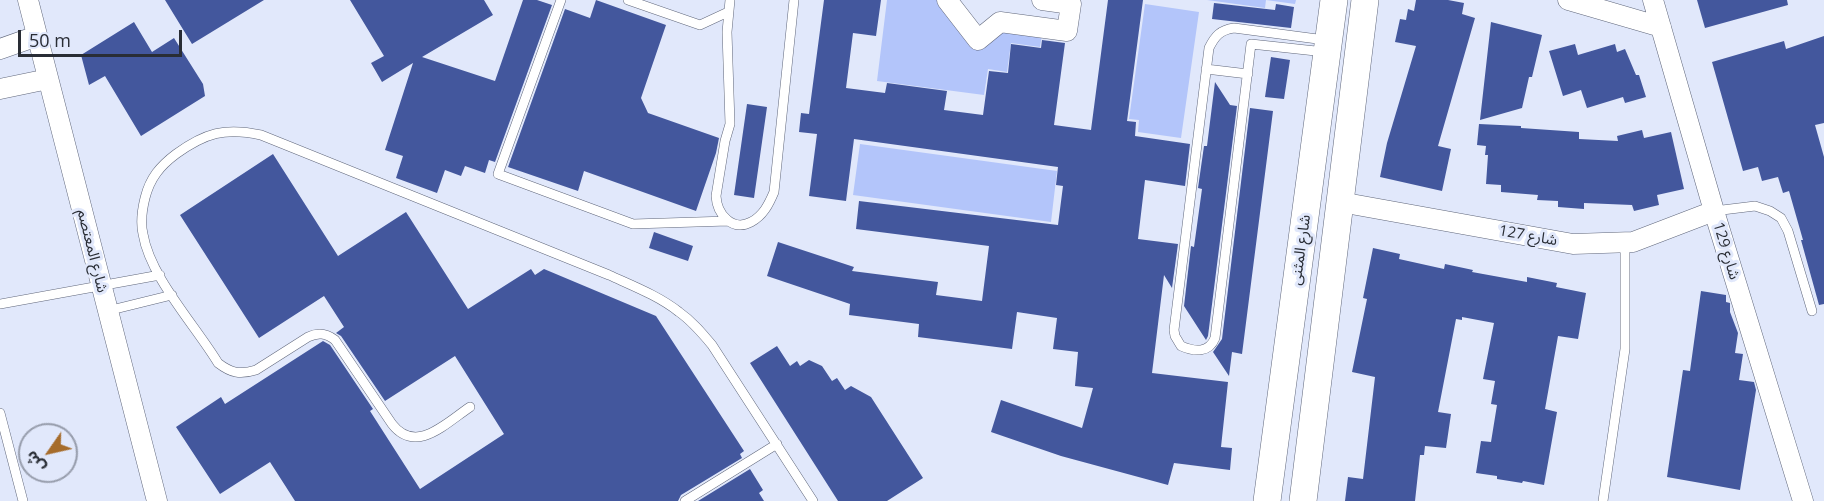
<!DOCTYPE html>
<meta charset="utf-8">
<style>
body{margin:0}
#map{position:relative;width:1824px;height:501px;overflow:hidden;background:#e1e8fb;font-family:"Open Sans","Noto Sans Arabic",sans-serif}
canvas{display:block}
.north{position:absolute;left:18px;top:423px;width:60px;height:60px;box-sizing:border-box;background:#e1e8fb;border:2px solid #979dac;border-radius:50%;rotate:236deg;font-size:16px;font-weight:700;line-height:24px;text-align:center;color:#292d35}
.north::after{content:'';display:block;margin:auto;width:21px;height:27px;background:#a66c2b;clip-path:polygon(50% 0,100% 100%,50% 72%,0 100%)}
.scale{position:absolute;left:18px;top:30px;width:164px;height:27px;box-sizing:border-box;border:3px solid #292d35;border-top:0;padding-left:8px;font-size:18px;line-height:21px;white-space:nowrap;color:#292d35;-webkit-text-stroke:4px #e1e8fb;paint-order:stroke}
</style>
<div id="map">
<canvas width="1824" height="501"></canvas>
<div class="north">ش</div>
<div class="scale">50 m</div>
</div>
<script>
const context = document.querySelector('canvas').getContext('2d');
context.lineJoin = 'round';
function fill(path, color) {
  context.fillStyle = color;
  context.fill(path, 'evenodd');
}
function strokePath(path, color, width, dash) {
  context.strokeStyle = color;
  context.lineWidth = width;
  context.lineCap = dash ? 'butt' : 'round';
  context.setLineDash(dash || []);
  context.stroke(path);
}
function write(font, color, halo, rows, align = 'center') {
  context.font = font + ' "Open Sans","Noto Sans Arabic",sans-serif';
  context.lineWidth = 6;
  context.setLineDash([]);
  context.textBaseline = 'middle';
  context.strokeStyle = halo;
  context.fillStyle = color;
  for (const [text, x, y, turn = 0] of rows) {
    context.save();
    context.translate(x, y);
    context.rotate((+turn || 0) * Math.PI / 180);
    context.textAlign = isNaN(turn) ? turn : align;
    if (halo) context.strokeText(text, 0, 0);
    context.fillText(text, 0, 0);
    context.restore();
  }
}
fill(new Path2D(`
 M887 0H947L978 40 1000 22 1043 28 1040 47 1011 43 1007 72 988 69 984 95 877 81Z
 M1207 0H1296L1295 4 1266 0 1265 8Z
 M1145 4 1199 12 1181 138 1138 132 1139 120 1129 119Z
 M860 144 1057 171 1051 222 853 195Z`), '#b3c5fa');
fill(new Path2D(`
 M165 0H264L192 44Z
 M350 0H484L493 15 422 57 495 81 523 0H537L552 5 495 162 489 160 485 173 465 166 461 176 445 170 437 193 396 178 403 156 385 150 413 63 382 82 371 63 384 56Z
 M596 0 666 25 641 98 648 113 719 138 716 153 696 211 584 171 578 191 508 167 565 9 590 18Z
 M824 0H881L876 36 853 33 846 88 885 93 887 83 947 91 944 110 983 115 989 71 1008 73 1011 44 1041 48 1042 40 1065 43 1054 125 1091 130 1108 0H1143L1127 121 1136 122 1135 136 1190 144 1185 186 1145 180 1138 239 1178 244 1172 288 1164 275 1152 373 1228 382 1221 447 1232 448 1230 470 1174 463 1168 485 1061 456 991 432 1001 400 1082 428 1093 388 1075 386 1078 352 1053 349 1057 318 1017 312 1012 349 918 337 919 324 849 315 850 304 767 276 778 242 854 267 852 271 938 282 936 295 982 301 989 246 856 229 859 201 1058 225 1063 186 1056 185 1058 167 854 139 846 201 809 196 817 134 799 132 801 113 809 114Z
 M1416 0H1448L1464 3 1462 14 1475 18 1438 146 1451 149 1442 191 1380 177 1387 143 1416 46 1395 42 1400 19 1406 20 1408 9 1414 11Z
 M1697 0H1787L1788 5 1705 28Z
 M1214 3 1275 10 1276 4 1294 7 1291 28 1212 19Z
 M134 22 152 52 174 38 203 84 205 96 141 136 105 76 89 85 81 55Z
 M1491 22 1542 35 1532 77H1529L1522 108 1480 120Z
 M1824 36V123L1815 125 1824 157V304L1819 305 1801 240H1803L1789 191 1783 193 1778 177 1762 181 1758 167 1743 171 1712 62 1784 41 1786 49Z
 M1575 44 1578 55 1615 44 1617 52 1625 49 1636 75H1639L1646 97 1625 103 1623 97 1587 108 1581 90 1563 96 1549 51Z
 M1271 57 1290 60 1284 99 1265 97Z
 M1215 82 1230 105 1237 106 1208 336 1206 340 1184 306 1191 246 1194 247 1202 189 1198 188 1204 146H1207Z
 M747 104 767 107 754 198 734 195Z
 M1250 108 1273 111 1242 354 1232 352 1229 376 1213 352 1222 339Z
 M1479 124 1521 126V128L1579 132V139L1618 141 1617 136 1642 130 1644 138 1671 132 1684 189 1657 195 1659 205 1634 211 1632 205 1584 203V209L1558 207V201L1537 200 1538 195 1501 192V185L1486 184 1488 155H1485L1486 146 1477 145Z
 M273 154 338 256 406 212 468 309 531 269 535 275 544 269 656 316 744 451 740 454 742 458 681 495 678 501H295L270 462 220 494 176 427 221 397 225 404 323 341 330 345 373 409 370 411 420 489 504 434 455 356 385 401 341 336 336 333 344 327 324 296 259 338 180 215Z
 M654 232 693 246 688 261 649 248Z
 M1373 248 1400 254 1399 259 1444 269 1445 264 1473 270 1472 272 1527 282V277L1557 283 1556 287 1586 293 1578 339 1558 336 1545 409 1557 412 1544 485 1523 481 1522 483 1497 479V476L1476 473 1481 441 1491 442 1497 405 1491 404 1495 381 1483 379 1494 323 1462 317V320L1456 319 1438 412 1451 414 1446 448 1425 446 1424 455H1420L1415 501H1345L1348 477 1363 479 1375 377 1352 372 1367 299 1363 298Z
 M1701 291 1726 295V302L1730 303V312L1738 333 1735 353 1743 354 1739 380 1754 382 1756 390 1740 490 1667 477 1683 370 1690 371Z
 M777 346 790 366 797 361 800 366 809 360 822 366 832 381 837 378 845 390 851 386 871 397 923 478 887 501H838L750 363Z
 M750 469 763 490 759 493 764 501H698Z`), '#43579d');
const lane = new Path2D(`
 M561 0 498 174 633 224 728 221
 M628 0 700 25 728 12
 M730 0 727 32 730 124 725 141 716 196C717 214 732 232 751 222 763 216 769 204 774 192L794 0
 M1325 52 1251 44 1215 338C1209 353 1195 352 1181 346L1175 336 1174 330 1209 48C1215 36 1220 30 1234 28L1325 40
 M1206 69 1248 74
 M1714 211 1755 206 1770 211 1781 218 1788 231 1812 311
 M0 304 160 275
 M107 311 172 295
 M470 407C446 423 416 455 392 424L335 340C326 333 318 332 308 337L256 370C240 375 231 373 218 363 195 325 150 277 143 234 140 221 142 210 145 198 150 178 160 166 176 154 205 133 225 127 261 135L609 275C633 286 659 296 679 312 692 321 702 333 712 345L813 501
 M0 413 23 501
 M685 501 777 444
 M1603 501 1625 349V243`);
const street = new Path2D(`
 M28 0 157 501
 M947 0 978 40 1000 22 1067 31 1071 4 1042 0
 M1568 0 1661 27
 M1653 0 1714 211 1803 501
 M0 49 37 36
 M0 89 48 79
 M1340 202 1573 244 1633 242 1714 211`);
const secondary = new Path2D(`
 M1267 501 1334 0
 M1303 501 1365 0`);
strokePath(lane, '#60677b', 10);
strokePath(street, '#60677b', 21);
strokePath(secondary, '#60677b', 28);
strokePath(lane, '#fff', 9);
strokePath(street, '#fff', 20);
strokePath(secondary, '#fff', 27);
write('15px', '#292d35', '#e1e8fb', [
 ["شارع 127",1528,236,10],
 ["شارع المثنى",1301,250,-82],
 ["شارع المعتصم",92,251,76],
 ["شارع 129",1726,251,73]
]);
</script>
